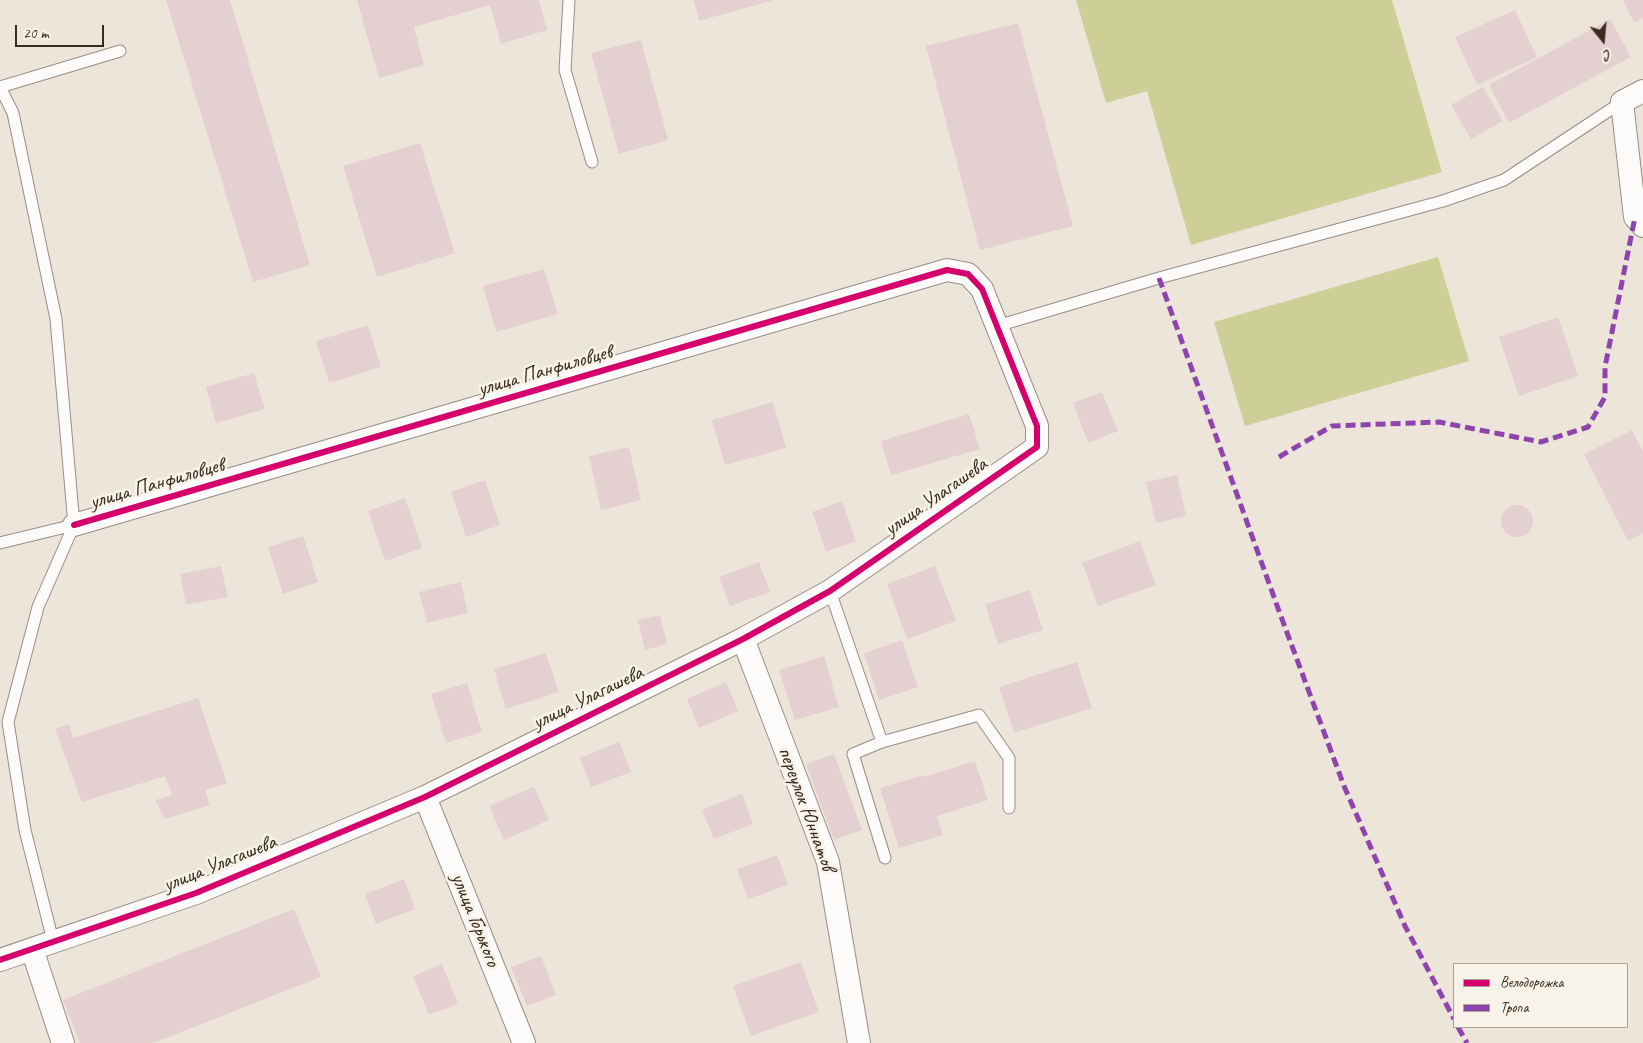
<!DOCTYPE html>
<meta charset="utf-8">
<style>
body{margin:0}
#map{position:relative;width:1643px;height:1043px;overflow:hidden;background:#eee5da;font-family:Caveat,sans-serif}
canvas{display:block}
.legend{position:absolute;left:1453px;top:963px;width:175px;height:65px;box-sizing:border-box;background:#f7f3e8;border:1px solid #aca397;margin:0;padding:6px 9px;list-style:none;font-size:15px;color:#3b2a1e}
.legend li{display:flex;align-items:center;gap:10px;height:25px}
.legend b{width:25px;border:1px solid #aca397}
.north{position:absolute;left:1578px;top:15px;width:50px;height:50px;-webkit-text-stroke:4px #f7f3e8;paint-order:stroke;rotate:163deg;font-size:14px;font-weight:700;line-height:20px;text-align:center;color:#3b2a1e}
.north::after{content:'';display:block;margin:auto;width:18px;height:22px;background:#3b2a1e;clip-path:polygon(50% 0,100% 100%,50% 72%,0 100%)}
.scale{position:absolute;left:15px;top:25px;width:89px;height:22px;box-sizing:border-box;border:2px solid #3b2a1e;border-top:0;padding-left:6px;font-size:15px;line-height:18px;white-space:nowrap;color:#3b2a1e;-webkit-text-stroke:4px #f7f3e8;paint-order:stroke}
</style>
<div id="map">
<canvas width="1643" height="1043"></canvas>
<ul class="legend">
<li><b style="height:6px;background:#d6006c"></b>Велодорожка</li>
<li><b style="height:6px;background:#8e44ad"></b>Тропа</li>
</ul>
<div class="north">С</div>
<div class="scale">20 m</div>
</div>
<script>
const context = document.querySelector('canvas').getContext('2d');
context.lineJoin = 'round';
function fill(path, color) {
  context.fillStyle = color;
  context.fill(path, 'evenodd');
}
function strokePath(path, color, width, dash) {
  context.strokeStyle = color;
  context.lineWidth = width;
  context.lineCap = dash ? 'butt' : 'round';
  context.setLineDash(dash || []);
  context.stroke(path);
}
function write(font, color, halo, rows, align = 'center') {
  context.font = font + ' Caveat,sans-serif';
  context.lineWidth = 5;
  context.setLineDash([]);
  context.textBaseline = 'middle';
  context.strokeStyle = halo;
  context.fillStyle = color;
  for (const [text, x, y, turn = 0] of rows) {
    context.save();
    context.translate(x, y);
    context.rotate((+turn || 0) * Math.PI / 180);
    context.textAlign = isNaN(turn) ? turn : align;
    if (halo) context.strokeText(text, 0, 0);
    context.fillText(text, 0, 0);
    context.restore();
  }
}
fill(new Path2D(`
 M1076 0H1392L1442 172 1191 245 1147 91 1106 103Z
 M1438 257 1469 361 1245 426 1214 322Z`), '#cccf96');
fill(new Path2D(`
 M166 0H230L310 265 253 282Z
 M357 0H539L547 30 501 44 490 5 414 27 424 65 379 78Z
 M694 0H771V1L699 21Z
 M1623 0H1643V18L1634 23Z
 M1515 10 1537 57 1477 85 1455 37Z
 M1610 19 1631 57 1509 123 1489 85Z
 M1018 23 1073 226 980 250 926 46Z
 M641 40 668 140 619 154 591 53Z
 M1483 87 1503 121 1471 139 1451 105Z
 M420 143 455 253 377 277 343 166Z
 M544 269 558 314 496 332 483 286Z
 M1558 317 1578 376 1519 396 1499 337Z
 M368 325 381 367 329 383 316 341Z
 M254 373 265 409 216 423 206 387Z
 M1102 392 1118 431 1088 443 1073 403Z
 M773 402 786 448 725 465 712 420Z
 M969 414 980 449 891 475 881 441Z
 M1632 430 1643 452V533L1628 541 1584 454Z
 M629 447 641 500 601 510 589 456Z
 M1177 475 1186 516 1156 523 1146 482Z
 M485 480 500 525 466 537 451 492Z
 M405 498 422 548 385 561 368 511Z
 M842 501 856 541 826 552 812 512Z
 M1501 521a16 16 0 1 1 32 0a16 16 0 1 1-32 0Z
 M303 536 318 582 283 594 268 547Z
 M1140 541 1156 585 1098 606 1082 563Z
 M759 562 770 592 730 606 719 577Z
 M221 566 228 597 186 605 180 574Z
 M935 566 956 621 907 639 887 584Z
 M461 582 468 613 427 623 419 592Z
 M1030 590 1043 630 998 644 985 604Z
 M660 615 667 644 645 650 638 620Z
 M902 640 918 687 879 700 864 653Z
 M546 653 559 692 506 709 494 669Z
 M824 656 839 707 795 720 779 670Z
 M1077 662 1092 708 1014 733 999 687Z
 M726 682 738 711 699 728 687 699Z
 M467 683 482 732 446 743 431 694Z
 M198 698 227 783 205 790 210 805 165 819 155 800 172 795 165 776 82 802 55 729 69 724 73 738Z
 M619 742 631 772 591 787 580 758Z
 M834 754 862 830 834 840 806 764Z
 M975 761 988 800 937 816 943 835 899 848 880 788 924 775V777Z
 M534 787 549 820 504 840 489 806Z
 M742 794 753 824 714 839 702 810Z
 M777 855 788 885 748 899 737 869Z
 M404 879 415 909 376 924 365 894Z
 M294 909 321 977 153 1043H80L63 1000Z
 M541 956 556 995 527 1006 511 967Z
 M801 962 819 1012 751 1036 733 986Z
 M442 964 458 1004 429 1015 413 976Z`), '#e4d0d0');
const lane = new Path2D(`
 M569 0 565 70 592 162
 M0 87 13 113 56 319 74 525 38 607 8 722 25 830 53 941
 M0 87 120 51
 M997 326 1159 278 1443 201 1504 180 1622 102
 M0 543 74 525
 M830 591 882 742
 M885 858 853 754 882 742 979 715 1009 758V808`);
const street = new Path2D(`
 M1643 91 1622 102 1635 217 1643 226
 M743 639 828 862 859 1043
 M425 797 524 1043
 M32 949 63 1043
 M0 960 196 893 425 797 743 639 830 591 1037 447V426L982 289 968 274 947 270 74 525`);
strokePath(lane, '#958e87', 13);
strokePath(street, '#958e87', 24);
strokePath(lane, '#fcfbf9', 11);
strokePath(street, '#fcfbf9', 22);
strokePath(new Path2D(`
 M1159 278 1279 611 1344 786 1405 926 1454 1019
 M1279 457 1332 426 1439 422 1541 442 1588 427 1605 397V367L1635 217
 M1458 1027 1467 1043`), '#8e44ad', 5, [10, 5]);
strokePath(new Path2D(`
 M0 960 196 893 425 797 743 639 830 591 1037 447V426L982 289 968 274 947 270 74 525`), '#d6006c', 6);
write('21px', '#3b2a1e', '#f7f3e8', [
 ["улица Панфиловцев",545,371,-16],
 ["улица Панфиловцев",157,484,-16],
 ["улица Улагашева",936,497,-35],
 ["улица Улагашева",588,698,-26],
 ["переулок Юннатов",806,809,70],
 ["улица Улагашева",220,864,-22],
 ["улица Горького",475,920,68]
]);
</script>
